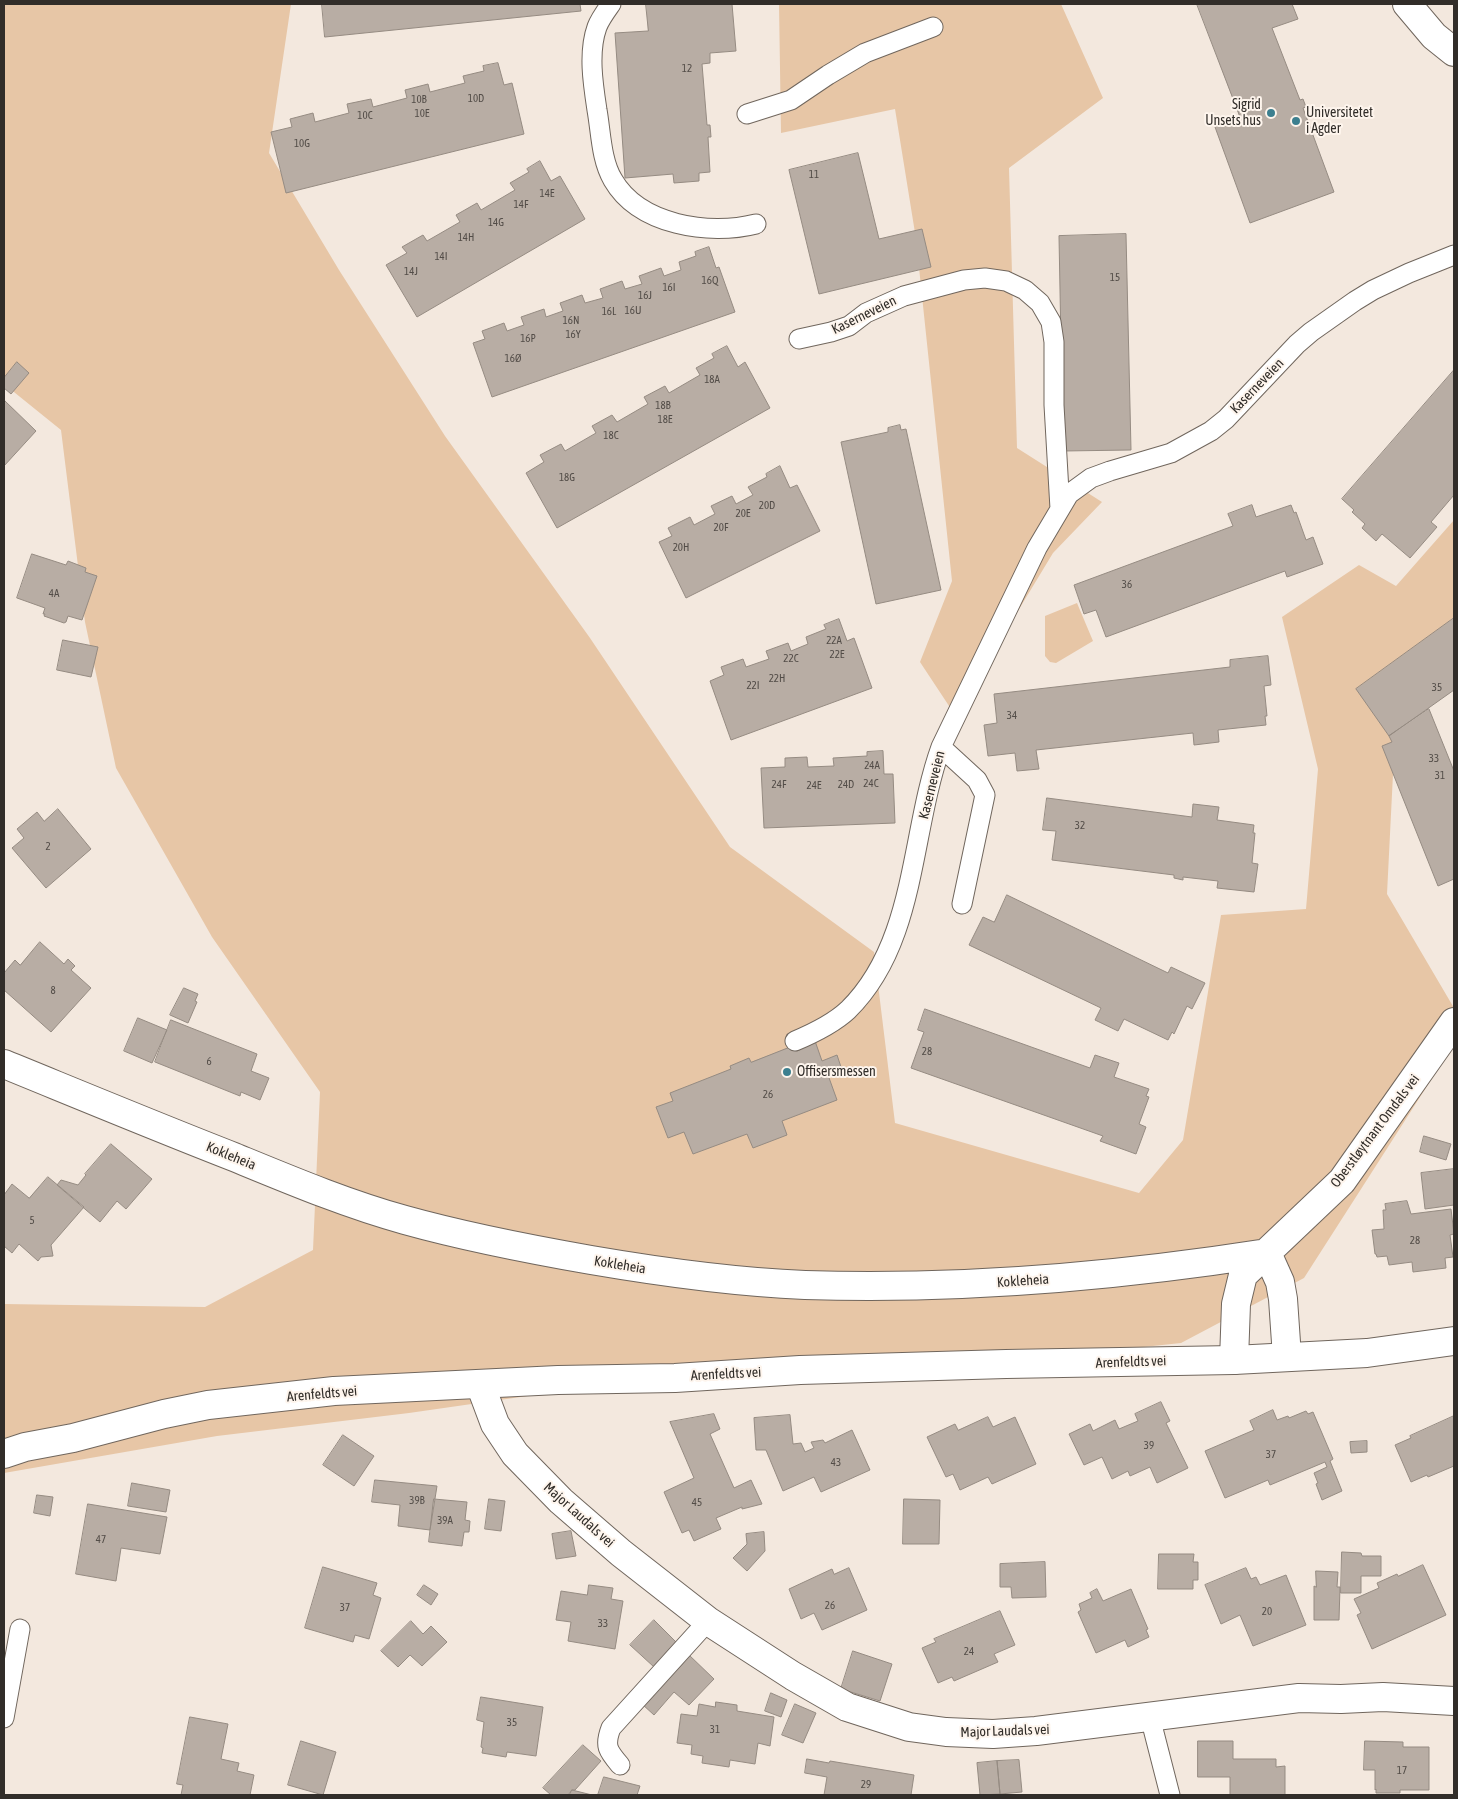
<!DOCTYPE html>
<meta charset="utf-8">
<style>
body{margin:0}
#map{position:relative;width:1458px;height:1799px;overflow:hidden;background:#f3e8de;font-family:"Asap Condensed",sans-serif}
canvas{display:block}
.frame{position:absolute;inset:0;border:5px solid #312d29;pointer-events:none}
</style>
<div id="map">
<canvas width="1458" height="1799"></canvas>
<div class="frame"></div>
</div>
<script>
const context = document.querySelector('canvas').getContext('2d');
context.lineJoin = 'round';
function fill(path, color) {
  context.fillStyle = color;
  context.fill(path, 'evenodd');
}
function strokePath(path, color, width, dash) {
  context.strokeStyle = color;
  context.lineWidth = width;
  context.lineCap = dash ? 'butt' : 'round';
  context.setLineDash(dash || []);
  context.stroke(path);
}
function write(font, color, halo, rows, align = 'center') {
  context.font = font + ' "Asap Condensed",sans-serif';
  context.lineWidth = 4;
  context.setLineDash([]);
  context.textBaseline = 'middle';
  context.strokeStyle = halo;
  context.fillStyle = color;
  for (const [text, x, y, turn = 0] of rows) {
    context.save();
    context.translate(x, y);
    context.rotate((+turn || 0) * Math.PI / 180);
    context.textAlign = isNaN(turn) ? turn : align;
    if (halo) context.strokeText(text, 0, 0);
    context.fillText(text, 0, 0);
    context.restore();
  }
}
fill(new Path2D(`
 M4 4H291L269 153 339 270 445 436 590 638 730 847 874 952 895 1123 1139 1193 1183 1140 1221 915 1306 909 1318 769 1282 617 1359 565 1396 586 1454 520V616L1395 734 1387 894 1454 1008V1044L1304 1278 1181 1343 992 1363 597 1386 409 1413 217 1436 4 1473V1304L205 1307 313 1250 320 1092 212 937 116 768 85 622 61 430 4 384Z
 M779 4H1061L1103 98 1009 168 1017 448 1102 502 1053 553 955 715 920 662 952 581 916 239 895 109 781 133Z
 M1077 603 1093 641 1056 663 1050 662 1045 656V616Z`), '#e7c6a6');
const building = new Path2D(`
 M322 4H580L581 11 325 37Z
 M646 4H732L736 51 710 53V63L702 64 707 125H710L711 137H708L710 172 699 173V181L674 183 673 174 625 178 615 33 648 31Z
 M1197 4H1292L1298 19 1272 28 1300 100 1303 99 1306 107 1303 108 1334 192 1250 223 1215 127 1240 118Z
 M498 63 504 85 512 83 524 134 286 193 271 132 292 127 290 119 313 113 315 122 349 113 347 104 371 99 373 107 407 98 405 90 428 84 430 92 465 83 463 76 484 71 483 66Z
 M858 153 879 239 922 229 931 267 819 294 789 170Z
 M540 161 551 181 560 176 585 219 417 317 386 265 407 253 402 247 423 235 427 241 460 222 456 215 477 203 481 210 515 190 510 183 529 172 527 169Z
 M1126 234 1131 450 1063 451 1059 236Z
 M709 247 716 268 719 267 735 312 492 397 473 343 485 339 482 331 504 323 507 331 524 325 521 317 544 309 546 317 563 311 560 303 582 295 585 303 603 298 600 289 622 281 625 289 642 284 639 276 661 268 664 276 681 270 679 262 696 256 695 252Z
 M727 346 738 367 745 362 770 408 557 528 526 473 544 462 540 455 561 444 565 451 596 433 592 426 612 415 617 422 648 404 644 397 665 386 669 393 700 375 696 368 714 358 712 354Z
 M17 362 29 373 11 394 4 388V378Z
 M1454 370V495L1431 522 1437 527 1410 558 1382 534 1376 541 1362 528 1365 524 1352 512 1354 510 1342 499Z
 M5 401 36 431 4 466V402Z
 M900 425 901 430 906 429 941 590 876 604 841 442 888 432V428Z
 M780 466 790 488 797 485 820 531 686 598 659 542 672 536 668 528 690 517 694 525 715 514 711 506 732 496 736 504 753 495 748 487 767 477 766 474Z
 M1252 505 1256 517 1291 505 1294 513 1296 512 1306 540 1313 537 1323 564 1287 577 1285 571 1106 637 1096 610 1084 614 1074 585 1233 526 1228 514Z
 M32 554 66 565 68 561 86 568 85 572 97 576 82 620 68 616 66 622 64 623 44 616 45 614H43L45 608 17 598Z
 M1454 618V690L1389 736 1356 689Z
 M839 619 847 641 854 638 872 688 731 740 710 681 724 675 721 667 743 659 746 667 769 659 766 651 788 643 791 651 808 644 806 637 826 629 824 625Z
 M63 640 98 647 91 677 57 670Z
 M1268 656 1271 685 1264 686 1267 716H1265L1266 725 1218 730 1219 742 1194 745 1193 733 1036 750 1039 769 1017 771 1015 753 988 756 984 725 997 723 994 694 1230 667V660Z
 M1429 709 1454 771V879L1438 886 1382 746 1392 742 1389 736Z
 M883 751 884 774H893L895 823 764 828 761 768 785 767V758L807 757 808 767 834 766 833 758 867 756V752Z
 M1047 798 1192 817 1193 804 1219 807 1217 820 1254 825 1253 833H1255L1252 863 1258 864 1254 892 1217 888 1218 881 1183 877V880L1174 878V875L1052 860 1056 831 1043 830Z
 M58 809 91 849 46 888 12 848 24 838 17 829 37 812 44 821Z
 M1007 895 1168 973 1171 967 1205 983 1192 1009 1187 1006 1174 1034 1172 1032 1168 1040 1124 1019 1118 1031 1095 1020 1101 1008 969 945 983 917 994 922Z
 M40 942 64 964 68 959 75 966 71 970 91 988 51 1032 4 990V973L15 960 20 965Z
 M184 988 198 994 195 1001 197 1002 188 1023 170 1015Z
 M925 1009 1090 1068 1095 1055 1119 1063 1114 1077 1149 1089 1146 1096 1149 1097 1139 1124 1146 1127 1136 1154 1100 1141 1103 1136 911 1068 924 1032 918 1030Z
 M138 1018 167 1030 152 1063 124 1051Z
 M171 1020 257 1054 251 1071 269 1078 260 1100 241 1092 240 1096 155 1062Z
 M814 1038 822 1061 837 1055 842 1070 828 1075 837 1100 782 1121 787 1135 753 1148 747 1134 693 1154 684 1132 668 1138 656 1107 673 1101 670 1093 731 1069 730 1066 749 1058 751 1062Z
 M1424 1136 1451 1144 1446 1160 1420 1152Z
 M111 1144 152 1179 126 1209 117 1201 100 1222 57 1185 61 1180 78 1185 86 1175 85 1174Z
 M1454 1169V1205L1425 1209 1421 1173Z
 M48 1177 84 1207 51 1245 53 1256 41 1257 38 1261 19 1244 12 1253 4 1246V1195L12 1184 29 1198Z
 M1407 1201 1411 1214 1451 1209 1454 1234 1450 1235 1453 1257 1445 1258 1446 1268 1413 1272 1412 1262 1389 1265 1387 1256 1377 1257 1376 1254H1375L1372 1230 1384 1229 1383 1210H1386L1385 1204Z
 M1161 1402 1170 1421 1166 1423 1188 1468 1157 1483 1150 1467 1130 1476 1128 1471 1112 1479 1102 1457 1084 1465 1069 1434 1090 1424 1093 1431 1115 1420 1119 1429 1138 1421 1135 1414Z
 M1273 1410 1277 1420 1288 1416 1289 1418 1306 1411 1308 1414 1313 1412 1333 1459 1330 1461 1342 1491 1322 1500 1316 1484 1318 1483 1314 1473 1327 1467 1325 1462 1270 1485 1268 1480 1225 1498 1205 1451 1254 1430 1250 1421Z
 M714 1414 720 1429 710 1434 734 1488 751 1480 762 1504 742 1509V1507L716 1518 721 1529 694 1541 689 1530 682 1533 664 1492 694 1478 670 1422Z
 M790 1415 793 1444 801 1443 805 1452 814 1448 811 1442 823 1440 825 1443 852 1430 870 1470 821 1492 814 1477 783 1491 766 1450H756L754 1418Z
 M1454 1416V1466L1428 1477 1427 1475 1411 1482 1395 1445 1411 1438 1410 1436Z
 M988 1417 993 1427 1015 1417 1036 1464 992 1484 988 1477 960 1490 953 1474 946 1477 927 1437 955 1424 958 1430Z
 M343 1435 374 1456 354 1486 323 1465Z
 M1367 1441V1452L1351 1453 1350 1442Z
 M375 1480 437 1486 430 1530 398 1526 400 1505 372 1502Z
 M132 1483 170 1490 166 1512 128 1506Z
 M37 1495 53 1497 50 1516 34 1513Z
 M434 1499 467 1502 465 1520 470 1521 469 1532H464L462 1546 429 1542Z
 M489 1499 505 1501 501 1531 485 1529Z
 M904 1499 940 1500 939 1544H903Z
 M88 1504 167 1517 160 1554 121 1548 116 1581 76 1574Z
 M571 1531 576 1556 556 1559 552 1534Z
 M764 1532 765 1551 747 1571 733 1558 747 1544 746 1534Z
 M1342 1552 1361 1553 1362 1556H1381V1576H1361V1593H1341Z
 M1159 1554H1194L1193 1562H1198V1580H1193V1589H1158Z
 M1045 1562 1046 1597 1012 1598 1011 1587H1000V1564Z
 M1423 1565 1446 1615 1372 1649 1357 1615 1361 1613 1354 1599 1379 1588 1377 1583 1397 1574 1398 1576Z
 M323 1567 377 1583 373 1595 381 1598 369 1639 355 1635 353 1642 305 1628Z
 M849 1568 867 1610 822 1630 814 1613 801 1619 789 1589 832 1569 834 1574Z
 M1246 1568 1251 1579 1256 1577 1260 1585 1286 1575 1306 1625 1253 1646 1240 1615 1221 1624 1205 1585Z
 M1316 1571 1338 1572 1337 1587H1340L1339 1620H1314V1586L1316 1587Z
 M424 1585 438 1594 431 1605 417 1595Z
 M589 1585 613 1588 611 1599 623 1601 615 1649 568 1641 571 1622 556 1620 561 1591 587 1595Z
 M1097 1589 1103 1601 1131 1589 1148 1629 1146 1630 1149 1637 1128 1647 1125 1640 1096 1653 1078 1612 1081 1610 1079 1604 1092 1598 1090 1593Z
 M1000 1611 1015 1645 994 1654 998 1662 954 1681 952 1677 938 1683 922 1648 936 1642 934 1639Z
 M654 1620 677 1643 654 1667 630 1645Z
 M411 1621 423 1634 431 1626 447 1642 422 1666 410 1655 398 1667 381 1651Z
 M853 1651 892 1664 880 1701 841 1689Z
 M688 1654 714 1679 689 1705 674 1692 654 1715 642 1704Z
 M771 1693 787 1700 781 1717 765 1711Z
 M481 1697 543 1707 536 1756 507 1752 506 1757 482 1753 483 1748 481 1747 484 1722 477 1720Z
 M716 1702 737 1705V1711L774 1717 770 1746 758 1743 755 1764 730 1760 729 1767 702 1763 703 1756 691 1754 692 1745 677 1743 681 1714 697 1716 699 1704 715 1707Z
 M795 1704 816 1713 803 1743 782 1735Z
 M190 1717 228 1724 221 1759 239 1763 237 1771 254 1775 250 1795H181L183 1785 177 1784Z
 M301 1741 336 1752 323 1795 288 1785Z
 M1198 1741H1233V1759H1276V1767L1285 1766V1795H1230V1777H1198Z
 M1365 1741 1403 1742V1747H1429V1790H1400V1793H1376V1789L1375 1790V1770H1364Z
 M583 1745 601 1761 575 1790H572L568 1795H551L543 1788Z
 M807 1759 829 1763 830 1761 914 1775 911 1795H824L827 1777 805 1773Z
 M1019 1760 1022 1792 1000 1794 997 1761Z
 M997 1761 1000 1794 980 1795 977 1763Z
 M604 1777 640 1786 637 1795H598Z
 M572 1790 592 1795H570Z`);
fill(building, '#b8ada4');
strokePath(building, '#958b82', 1);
const service = new Path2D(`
 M611 4C606 11 600 19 597 27 588 52 593 84 597 110 601 132 601 160 613 180 639 225 709 236 756 224
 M747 114 791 100 828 75 865 53 933 27
 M799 339 831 332 849 326 866 313 904 296 964 280 985 278 1006 281 1025 290 1040 303 1051 322 1054 342V405L1060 509
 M941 747 977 780 985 795 962 904
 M795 1041C814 1033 833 1024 848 1010 917 942 910 833 941 747L1037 548 1069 494 1091 478 1110 471 1171 453 1211 431 1226 419 1297 344 1311 332 1355 301 1373 290 1409 273 1454 255
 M1150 1717 1170 1795
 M4 1718 20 1629
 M620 1765C608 1751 604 1746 611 1728L708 1621`);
const minor = new Path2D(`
 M1407 4 1434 36 1454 52
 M4 1064C80 1095 157 1127 234 1157 290 1180 347 1204 405 1220 466 1237 528 1249 591 1260 661 1272 733 1282 805 1285 960 1290 1113 1277 1267 1253
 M1267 1253 1280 1282 1283 1299 1287 1357
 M1234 1360 1236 1304 1243 1275 1342 1181 1454 1022
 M480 1384 495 1424 515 1454 561 1501 621 1553 708 1621 793 1676 847 1707 909 1727 946 1732 993 1734 1036 1731 1299 1698 1341 1699 1383 1697 1454 1701`);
const tertiary = new Path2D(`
 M4 1454 25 1447 73 1438 164 1414 208 1405 334 1391 558 1380 675 1378 800 1370 1006 1364 1234 1360 1367 1353 1454 1341`);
strokePath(service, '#70665d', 21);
strokePath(minor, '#70665d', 30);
strokePath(tertiary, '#70665d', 30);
strokePath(service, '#fff', 19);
strokePath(minor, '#fff', 28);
strokePath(tertiary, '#fff', 28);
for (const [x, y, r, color] of [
 [1271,113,5,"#3c7f8f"],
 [1296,121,5,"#3c7f8f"],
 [787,1072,5,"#3c7f8f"]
]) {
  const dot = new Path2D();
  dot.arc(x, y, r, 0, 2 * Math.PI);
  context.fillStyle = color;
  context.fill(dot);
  strokePath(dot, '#fef5ed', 2);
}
write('11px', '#534d48', null, [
 ["12",687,69],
 ["10D",476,99],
 ["10B",419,100],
 ["10E",422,114],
 ["10C",365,116],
 ["10G",302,144],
 ["11",814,175],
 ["14E",547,194],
 ["14F",521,205],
 ["14G",496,223],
 ["14H",466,238],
 ["14I",441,257],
 ["14J",411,272],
 ["15",1115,278],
 ["16Q",710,281],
 ["16I",669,288],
 ["16J",645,296],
 ["16U",633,311],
 ["16L",609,312],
 ["16N",571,321],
 ["16Y",573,335],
 ["16P",528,339],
 ["16Ø",513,359],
 ["18A",712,380],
 ["18B",663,406],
 ["18E",665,420],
 ["18C",611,436],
 ["18G",567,478],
 ["20D",767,506],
 ["20E",743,514],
 ["20F",721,528],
 ["20H",681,548],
 ["36",1127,585],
 ["4A",54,594],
 ["22A",834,641],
 ["22E",837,655],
 ["22C",791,659],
 ["22H",777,679],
 ["22I",753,686],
 ["35",1437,688],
 ["34",1012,716],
 ["33",1434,759],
 ["24A",872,766],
 ["31",1440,776],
 ["24C",871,784],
 ["24F",779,785],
 ["24D",846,785],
 ["24E",814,786],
 ["32",1080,826],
 ["2",48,847],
 ["8",53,991],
 ["28",927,1052],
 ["6",209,1062],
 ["26",768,1095],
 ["5",32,1221],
 ["28",1415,1241],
 ["39",1149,1446],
 ["37",1271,1455],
 ["43",836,1463],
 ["39B",417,1501],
 ["45",697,1503],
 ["39A",445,1521],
 ["47",101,1540],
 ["26",830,1606],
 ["37",345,1608],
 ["20",1267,1612],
 ["33",603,1624],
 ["24",969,1652],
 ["35",512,1723],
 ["31",715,1730],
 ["17",1402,1771],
 ["29",866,1785]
]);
write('14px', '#312d29', '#fef5ed', [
 ["Sigrid",1261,105,"right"],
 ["Unsets hus",1261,121,"right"],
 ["Universitetet",1306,113],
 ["i Agder",1306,129],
 ["Offisersmessen",797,1072]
], 'left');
write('14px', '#312d29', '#fef5ed', [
 ["Kaserneveien",864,315,-26],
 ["Kaserneveien",1257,386,-46],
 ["Kaserneveien",932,785,-76],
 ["Oberstløytnant Omdals vei",1375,1131,-53],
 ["Kokleheia",231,1156,22],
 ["Kokleheia",620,1265,9],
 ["Kokleheia",1023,1281,-4],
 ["Arenfeldts vei",1131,1362,-2],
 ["Arenfeldts vei",726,1374,-3],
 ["Arenfeldts vei",322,1394,-5],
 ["Major Laudals vei",579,1515,42],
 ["Major Laudals vei",1005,1731,-2]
]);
</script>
